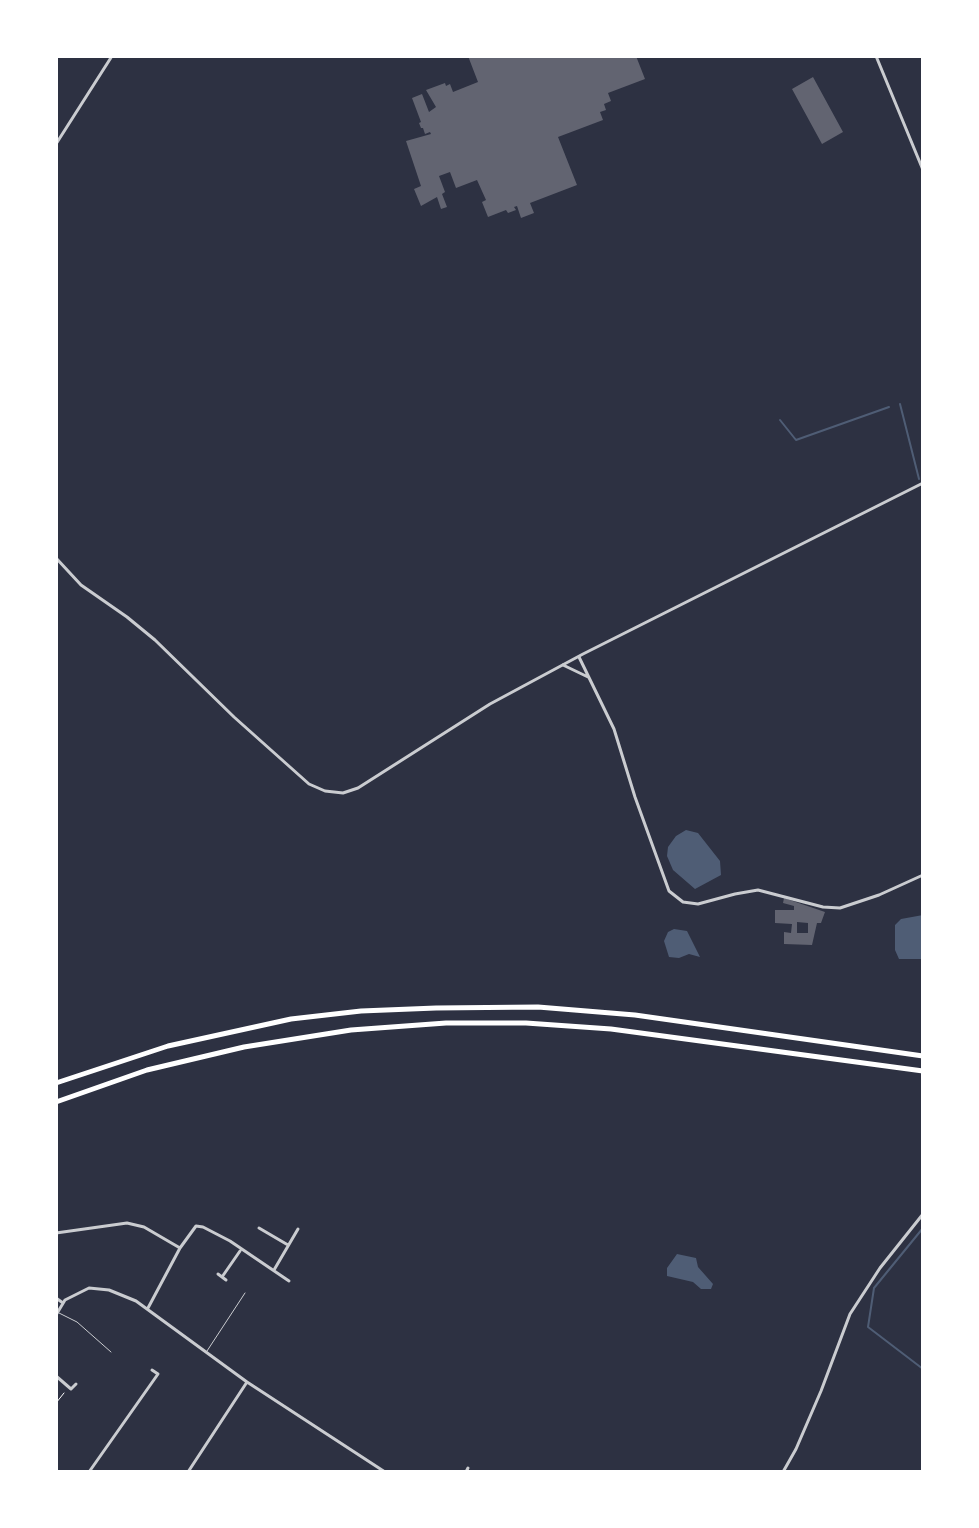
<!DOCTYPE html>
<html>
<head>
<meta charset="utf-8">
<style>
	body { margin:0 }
	#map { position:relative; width:979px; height:1528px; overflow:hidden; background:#2d3142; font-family:"Asap Condensed",sans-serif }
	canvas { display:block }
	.frame { position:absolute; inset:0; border:58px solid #fff; pointer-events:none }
</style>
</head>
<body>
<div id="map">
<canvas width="979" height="1528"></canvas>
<div class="frame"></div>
</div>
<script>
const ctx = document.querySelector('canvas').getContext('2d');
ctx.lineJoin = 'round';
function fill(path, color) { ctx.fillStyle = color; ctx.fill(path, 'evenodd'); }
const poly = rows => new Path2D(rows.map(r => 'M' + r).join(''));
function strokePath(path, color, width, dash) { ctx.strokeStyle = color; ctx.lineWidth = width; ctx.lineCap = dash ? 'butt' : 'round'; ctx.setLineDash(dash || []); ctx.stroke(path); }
fill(poly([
	[686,830,698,833,720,861,721,875,695,889,673,870,667,856,668,847,676,836],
	[923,915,923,959,899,959,895,950,895,925,901,919],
	[674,929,687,931,700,957,689,954,679,958,669,957,664,941,668,932],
	[677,1254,696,1258,698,1267,713,1284,711,1289,701,1289,693,1282,667,1276,667,1268]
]), '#4f5d75');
strokePath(poly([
	[900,404,919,479],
	[780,420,796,440,889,407],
	[923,1228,874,1288,868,1327,923,1369]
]), '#4f5d75', 2);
fill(poly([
	[468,56,636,56,645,79,608,93,611,101,604,104,606,110,600,112,603,120,558,137,577,185,530,203,534,213,521,218,517,206,514,207,516,210,508,213,506,210,488,217,482,202,486,200,477,180,456,188,450,172,439,176,445,192,442,194,447,207,441,209,437,197,421,206,414,189,421,186,406,141,431,134,430,132,425,134,423,128,421,128,419,123,421,122,412,98,422,94,429,112,436,107,426,90,445,83,446,86,450,84,453,92,478,82],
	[813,77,843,132,822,144,792,89],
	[784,898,825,912,821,923,817,923,812,945,784,944,784,932,791,933,792,924,775,923,775,910,794,910,794,906,783,903],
	[797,922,808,923,808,933,797,933]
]), '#626471');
strokePath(poly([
	[56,1403,64,1393]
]), '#fff', 1);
strokePath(poly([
	[59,1313,77,1322,111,1352],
	[207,1351,245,1293]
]), '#caccd0', 1);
strokePath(poly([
	[579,657,614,729,635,797,669,891,683,902,698,904,735,894,758,890,823,907,840,908,879,895,923,875],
	[563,665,588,677],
	[259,1228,288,1245],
	[56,1233,127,1223,144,1227,180,1248],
	[274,1270,298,1229],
	[218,1274,226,1280],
	[222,1277,240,1251],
	[56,1298,63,1303],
	[148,1308,180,1248,196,1226,203,1227,230,1241,289,1281],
	[56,1315,65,1300,89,1288,109,1290,136,1301,247,1382,385,1472],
	[56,1376,71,1389,76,1384],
	[89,1472,158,1374,152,1370],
	[188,1472,247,1382],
	[466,1472,468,1468]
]), '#caccd0', 3);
strokePath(poly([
	[876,56,923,170],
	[56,144,112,56],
	[56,558,81,585,127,617,155,640,234,717,309,784,325,791,343,793,358,788,490,704,583,654,923,483],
	[783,1472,796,1449,821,1391,850,1314,880,1268,923,1214]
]), '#caccd0', 3);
strokePath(poly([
	[56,1083,168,1046,291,1019,361,1011,436,1008,538,1007,635,1015,923,1056],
	[56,1102,147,1070,244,1047,351,1030,446,1023,526,1023,611,1029,923,1071]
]), '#fff', 5);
</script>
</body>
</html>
